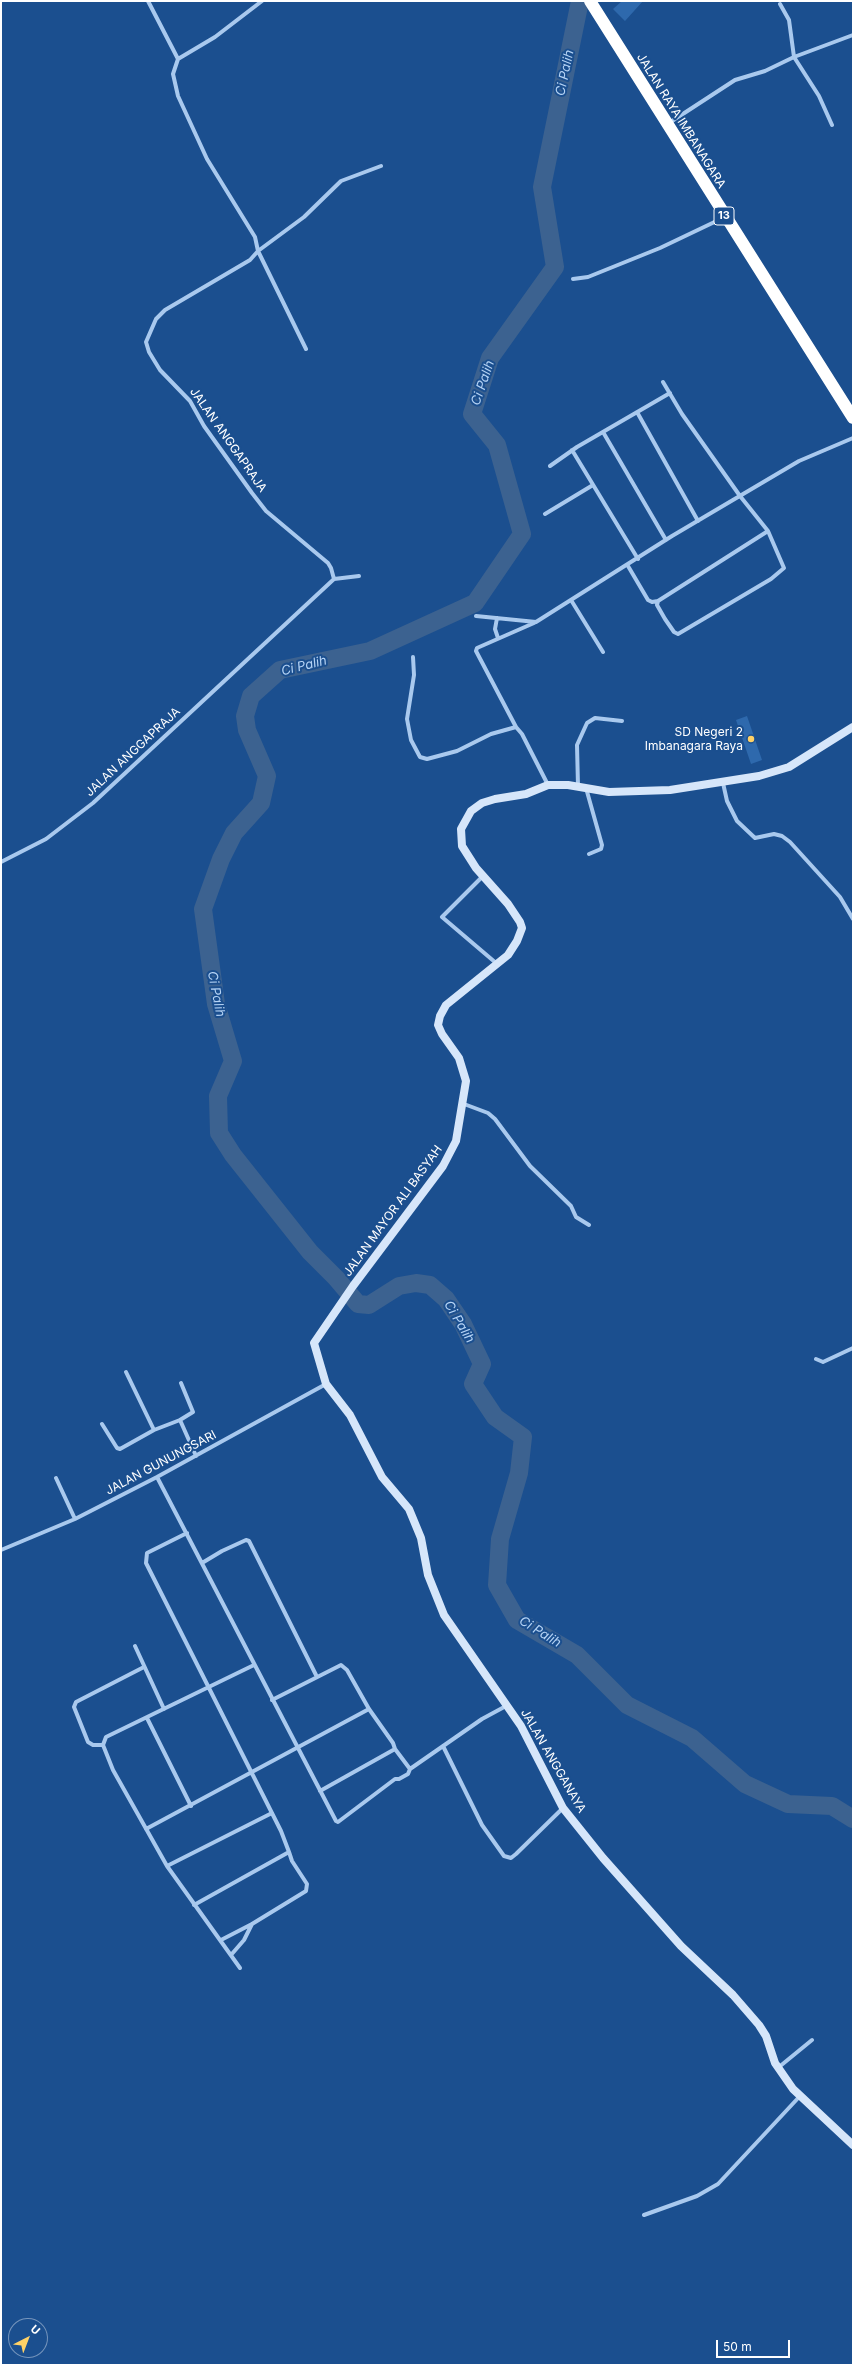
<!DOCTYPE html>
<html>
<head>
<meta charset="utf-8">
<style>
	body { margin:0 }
	#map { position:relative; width:854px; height:2366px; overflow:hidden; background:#1b4f8f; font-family:Inter,sans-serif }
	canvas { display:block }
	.frame { position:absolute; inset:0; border:2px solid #fff; pointer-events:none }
	.north { position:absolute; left:8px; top:2318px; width:40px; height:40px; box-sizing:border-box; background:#1b4f8f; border:1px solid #7695bc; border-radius:50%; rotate:42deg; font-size:11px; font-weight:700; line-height:16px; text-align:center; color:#fff }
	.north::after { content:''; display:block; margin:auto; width:14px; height:18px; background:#ffd166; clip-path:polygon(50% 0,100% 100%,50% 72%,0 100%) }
	.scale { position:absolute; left:716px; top:2340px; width:74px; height:18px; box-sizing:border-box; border:2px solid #fff; border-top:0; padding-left:5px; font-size:12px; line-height:14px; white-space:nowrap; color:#fff; -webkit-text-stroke:3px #1b4f8f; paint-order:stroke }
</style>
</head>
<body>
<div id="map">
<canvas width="854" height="2366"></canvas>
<div class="frame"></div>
<div class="north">U</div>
<div class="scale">50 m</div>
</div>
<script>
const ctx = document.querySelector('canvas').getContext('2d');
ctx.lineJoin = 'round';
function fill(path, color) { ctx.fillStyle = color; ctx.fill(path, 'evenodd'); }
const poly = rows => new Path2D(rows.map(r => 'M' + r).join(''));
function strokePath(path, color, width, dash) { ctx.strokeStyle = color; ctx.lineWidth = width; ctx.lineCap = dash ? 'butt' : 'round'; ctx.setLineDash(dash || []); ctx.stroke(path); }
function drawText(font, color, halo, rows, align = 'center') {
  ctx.font = font + ' Inter,sans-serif'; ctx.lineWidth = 4; ctx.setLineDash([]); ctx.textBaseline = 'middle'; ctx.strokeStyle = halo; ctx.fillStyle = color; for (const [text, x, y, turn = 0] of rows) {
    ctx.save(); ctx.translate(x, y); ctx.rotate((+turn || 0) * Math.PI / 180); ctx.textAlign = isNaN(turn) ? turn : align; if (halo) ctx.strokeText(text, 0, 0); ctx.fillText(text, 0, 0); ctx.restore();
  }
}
fill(poly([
	[622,1,643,1,625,21,613,9],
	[747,716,762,760,751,764,736,720]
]), '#2e69ad');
strokePath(poly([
	[580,1,542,187,555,267,490,358,472,414,497,445,522,534,475,603,370,651,280,670,251,696,245,716,247,730,267,776,261,803,234,833,221,859,203,909,216,1004,233,1061,218,1096,219,1133,233,1155,310,1252,336,1278,358,1304,369,1305,399,1286,416,1283,430,1285,446,1299,463,1324,482,1364,473,1384,495,1417,523,1437,519,1473,500,1539,497,1585,517,1620,577,1655,627,1705,692,1738,745,1784,788,1804,832,1806,853,1819]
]), '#3c6290', 18);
strokePath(poly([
	[148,1,178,59],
	[780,4,789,20,794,57,853,35],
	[669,123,735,80,765,71,794,57,819,96,832,125],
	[573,279,588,277,660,248,725,217],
	[306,349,258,251,304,217,341,181,381,166],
	[637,412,698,521],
	[603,432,666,540],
	[572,450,638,559],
	[550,466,577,447,670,393],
	[545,514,593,485],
	[628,566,648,600,652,602,658,601,657,605,665,619,674,632,678,634,771,579,784,568,768,531,740,496,682,414,663,382],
	[334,579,359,576],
	[571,600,603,652],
	[658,601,768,531],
	[476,616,536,622,672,536,799,461,853,438],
	[497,618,495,629,498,638],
	[413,657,414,675,407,719,411,740,420,757,427,759,457,751,491,734,516,727,522,734,548,785],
	[516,727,476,651,477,648,534,623],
	[723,783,727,801,737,821,755,838,774,834,782,836,790,842,840,897,853,919],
	[578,786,577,745,587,723,595,718,622,721],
	[586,788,602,845,601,849,589,854],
	[1,862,46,839,93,803,334,579,331,568,328,563,266,511,252,493,204,426,190,401,160,370,149,352,146,342,156,319,165,310,250,260,258,251,255,237,207,159,178,96,173,74,178,59,215,37,262,1],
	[483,876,442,917,496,963],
	[464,1104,488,1113,495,1119,530,1166,571,1206,576,1217,589,1225],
	[816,1359,823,1362,853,1348],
	[126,1372,154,1430,180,1420,196,1456],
	[180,1420,193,1412,181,1383],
	[102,1424,117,1448,120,1449,154,1430],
	[157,1477,336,1821,338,1822,395,1779,399,1779,408,1774,410,1769,395,1749],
	[56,1478,75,1519],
	[187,1533,147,1553,146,1563,281,1831,289,1852],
	[1,1550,75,1519,157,1477,326,1384],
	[202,1563,222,1551,246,1540,249,1541,317,1677],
	[135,1646,164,1709],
	[272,1700,341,1665,347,1670,369,1709,393,1743,395,1749,320,1791],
	[147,1718,191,1806],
	[103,1745,93,1745,88,1742,74,1707,76,1702,144,1667],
	[443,1746,482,1825,504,1856,511,1858,516,1854,563,1808],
	[410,1769,482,1719,506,1706],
	[146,1829,369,1709],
	[167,1866,272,1813],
	[194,1905,289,1852,292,1861,307,1884,306,1891,252,1924,221,1940],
	[231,1955,244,1940,252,1924],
	[240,1968,167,1866,113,1770,103,1745,106,1737,254,1665],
	[779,2067,812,2040],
	[644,2215,697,2196,718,2184,800,2096]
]), '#a9c9ee', 4);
strokePath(poly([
	[853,727,789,767,759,776,670,790,609,792,568,785,548,785,526,794,495,799,482,803,471,811,461,829,462,846,476,868,508,904,520,922,522,928,517,941,508,955,446,1005,440,1016,438,1025,442,1034,459,1058,466,1081,456,1141,443,1166,353,1286,314,1343,326,1384,350,1415,382,1477,409,1509,421,1538,428,1575,444,1615,521,1726,563,1808,603,1858,681,1946,733,1995,759,2025,766,2036,775,2063,793,2089,853,2145]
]), '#d6e6fa', 8);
strokePath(poly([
	[590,1,853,418]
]), '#fff', 12);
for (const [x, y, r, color] of [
	[751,739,4,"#ffd166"]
]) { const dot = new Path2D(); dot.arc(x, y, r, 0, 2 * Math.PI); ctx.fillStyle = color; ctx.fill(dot); strokePath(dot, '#1b4f8f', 1.5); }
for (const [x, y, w] of [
	[724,216,20]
]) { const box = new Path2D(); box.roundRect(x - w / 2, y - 9, w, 18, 3); ctx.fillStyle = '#1b4f8f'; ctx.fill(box); strokePath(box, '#fff', 1); }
drawText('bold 11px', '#fff', null, [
	["13",724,216]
]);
drawText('12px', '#fff', '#1b4f8f', [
	["JALAN RAYA IMBANAGARA",681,121,58],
	["JALAN ANGGAPRAJA",228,440,55],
	["JALAN ANGGAPRAJA",133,752,-43],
	["JALAN MAYOR ALI BASYAH",393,1211,-54],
	["JALAN GUNUNGSARI",161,1463,-28],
	["JALAN ANGGANAYA",553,1761,60]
]);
drawText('12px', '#fff', '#1b4f8f', [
	["SD Negeri 2",743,732],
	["Imbanagara Raya",743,746]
], 'right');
drawText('italic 13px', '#b5d3f5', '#1b4f8f', [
	["Ci Palih",565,73,-78],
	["Ci Palih",483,383,-71],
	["Ci Palih",304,666,-14],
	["Ci Palih",216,994,79],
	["Ci Palih",459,1322,59],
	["Ci Palih",540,1632,32]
]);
</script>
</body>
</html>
